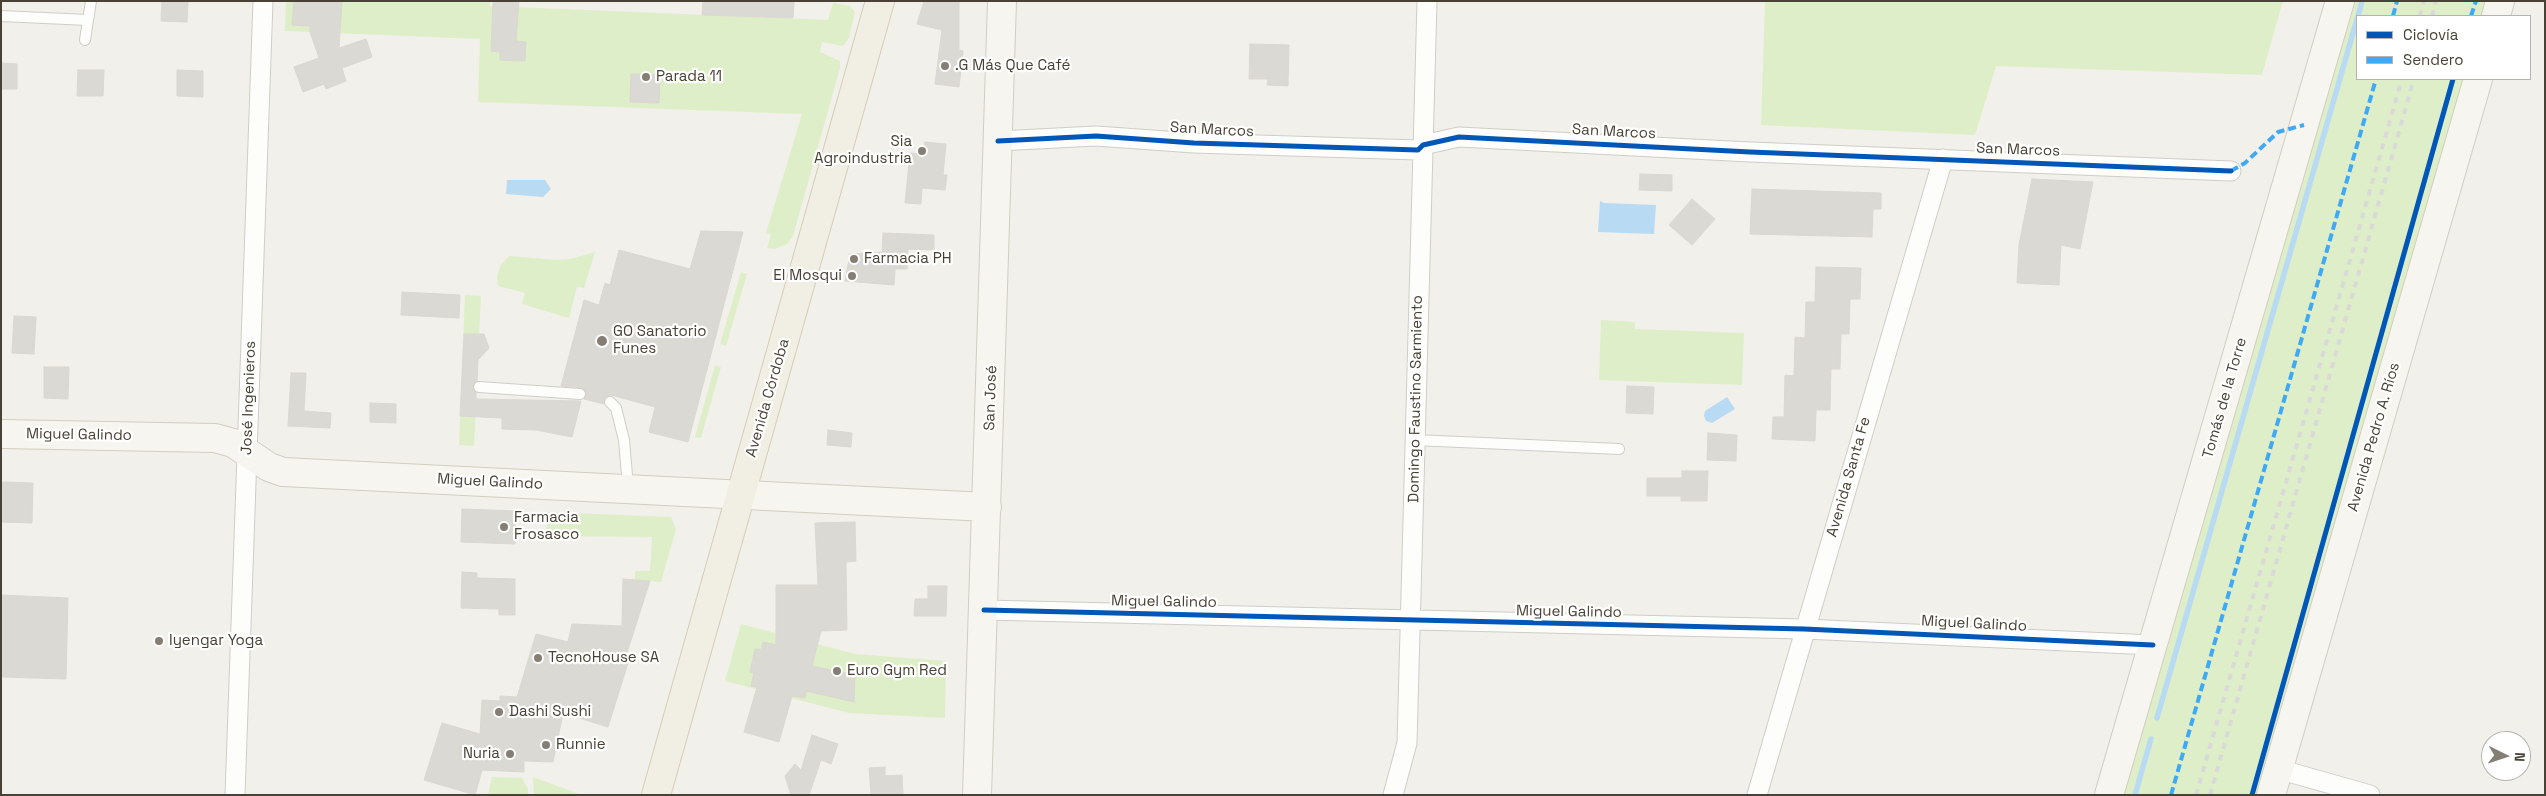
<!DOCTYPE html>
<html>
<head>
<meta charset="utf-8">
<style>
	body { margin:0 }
	#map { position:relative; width:2546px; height:796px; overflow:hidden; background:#f2f0ea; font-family:"Space Grotesk",sans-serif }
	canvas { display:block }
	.frame { position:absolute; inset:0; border:2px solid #484135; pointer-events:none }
	.legend { position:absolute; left:2356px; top:15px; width:175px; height:65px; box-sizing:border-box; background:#fff; border:1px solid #b6b3ae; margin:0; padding:6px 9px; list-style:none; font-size:15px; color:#484135 }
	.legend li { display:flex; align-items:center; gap:10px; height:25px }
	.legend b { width:25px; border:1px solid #b6b3ae }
	.north { position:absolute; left:2481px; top:731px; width:50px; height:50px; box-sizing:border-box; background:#fff; border:1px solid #b6b3ae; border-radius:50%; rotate:94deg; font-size:14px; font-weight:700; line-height:20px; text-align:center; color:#484135 }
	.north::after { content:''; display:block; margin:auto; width:18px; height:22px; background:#847e74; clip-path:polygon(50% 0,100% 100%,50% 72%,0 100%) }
</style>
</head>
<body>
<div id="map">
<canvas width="2546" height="796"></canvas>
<div class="frame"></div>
<ul class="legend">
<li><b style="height:6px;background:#0057b8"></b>Ciclovía</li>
<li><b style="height:6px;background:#3fa9f5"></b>Sendero</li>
</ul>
<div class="north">N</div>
</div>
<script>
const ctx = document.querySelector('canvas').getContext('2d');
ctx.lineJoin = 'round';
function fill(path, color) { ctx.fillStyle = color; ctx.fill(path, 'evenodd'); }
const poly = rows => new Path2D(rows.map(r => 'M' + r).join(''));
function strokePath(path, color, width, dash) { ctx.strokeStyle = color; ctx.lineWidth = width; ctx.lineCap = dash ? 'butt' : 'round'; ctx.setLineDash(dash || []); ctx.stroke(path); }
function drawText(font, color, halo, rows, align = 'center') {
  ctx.font = font + ' "Space Grotesk",sans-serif'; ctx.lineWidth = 4.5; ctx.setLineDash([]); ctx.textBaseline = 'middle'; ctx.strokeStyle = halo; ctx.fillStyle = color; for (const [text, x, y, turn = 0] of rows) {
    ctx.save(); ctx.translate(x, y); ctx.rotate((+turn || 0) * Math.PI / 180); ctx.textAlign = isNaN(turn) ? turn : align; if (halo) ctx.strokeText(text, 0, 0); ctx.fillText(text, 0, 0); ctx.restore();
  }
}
fill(poly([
	[286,1,490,1,490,6,828,20,833,3,850,6,855,12,849,38,843,46,822,42,820,52,840,61,840,68,793,236,787,244,775,249,767,248,771,234,766,233,802,114,478,102,480,39,285,31],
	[1765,1,2283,1,2262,75,1996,66,1975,135,1761,125],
	[2340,1,2500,1,2496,16,2357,16,2357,79,2478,79,2271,795,2109,795],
	[595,252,584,288,577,287,569,318,522,304,525,293,498,286,497,277,501,264,510,256,557,260,570,259],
	[741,272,747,274,726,346,720,344],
	[465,295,481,296,479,334,484,334,489,348,478,360,474,446,459,445],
	[1601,320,1635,322,1635,329,1744,333,1742,385,1599,380],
	[715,365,721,367,701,438,695,437],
	[548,512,671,517,676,529,661,582,635,580,635,571,650,571,652,537,546,536],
	[741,624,855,654,946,661,945,718,849,713,725,681],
	[492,777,522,778,528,789,528,795,488,795],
	[533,777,582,795,534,795]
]), '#deeec8');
fill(poly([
	[507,180,545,180,551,189,543,197,506,194],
	[1600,201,1604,203,1656,205,1654,234,1598,232],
	[1727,397,1735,409,1712,423,1706,421,1704,416,1705,411]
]), '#b8daf2');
strokePath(poly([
	[2358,16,2362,1],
	[2157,718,2357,19],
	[2135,795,2151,739]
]), '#b8daf2', 5.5);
const building = poly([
	[162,1,188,1,187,22,161,21,162,1],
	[294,1,342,1,339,48,366,39,372,57,342,68,346,81,326,89,324,84,303,92,294,67,319,58,310,32,310,26,292,25,294,1],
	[493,1,519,1,516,41,526,42,525,61,500,60,500,52,491,51,493,1],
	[703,1,794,1,793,18,702,15,703,1],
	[924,1,959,1,959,50,963,51,959,87,935,84,942,30,917,24,924,1],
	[1250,44,1289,45,1288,86,1267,85,1268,79,1249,79,1250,44],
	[1,63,17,64,17,89,1,89,1,63],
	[78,70,104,70,103,96,77,96,78,70],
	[177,70,203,71,203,97,177,96,177,70],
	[631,74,660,75,659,103,630,102,631,74],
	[925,142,946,144,943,175,947,175,945,190,922,188,921,204,905,203,910,153,923,154,925,142],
	[1640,174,1672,175,1672,191,1639,190,1640,174],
	[2032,179,2093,182,2080,249,2061,245,2059,285,2017,283,2019,245,2032,179],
	[1752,189,1881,193,1881,209,1873,209,1872,237,1750,234,1752,189],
	[1692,199,1715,219,1692,245,1669,225,1692,199],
	[701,231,743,232,688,442,649,432,655,407,611,395,605,398,604,404,584,399,587,394,583,388,561,386,584,300,599,305,605,283,610,285,619,250,690,269,701,231],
	[883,233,934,235,934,250,908,249,907,269,895,269,894,285,845,281,850,254,882,252,883,233],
	[1816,267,1861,268,1860,299,1850,299,1849,334,1841,334,1840,369,1831,369,1830,410,1816,410,1815,441,1772,439,1773,417,1784,417,1785,375,1794,376,1795,337,1805,338,1806,302,1815,302,1816,267],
	[402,292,460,295,459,318,401,315,402,292],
	[14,316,36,317,34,354,12,353,14,316],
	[464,334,484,334,489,348,478,360,477,381,472,387,476,393,476,399,581,401,572,437,536,430,502,429,502,418,460,416,464,334],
	[44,367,69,367,68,399,44,398,44,367],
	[291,373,306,373,304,411,331,413,330,428,288,426,291,373],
	[1627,386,1654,387,1653,414,1626,413,1627,386],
	[370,403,396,404,396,423,370,422,370,403],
	[828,430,852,433,851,447,827,445,828,430],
	[1708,433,1737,435,1736,461,1707,460,1708,433],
	[1682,471,1708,471,1707,501,1681,501,1681,496,1647,496,1647,478,1682,478,1682,471],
	[1,482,33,483,32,523,1,522,1,482],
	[462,509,516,511,515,544,461,542,462,509],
	[855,522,856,561,846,562,847,630,821,631,812,666,855,675,854,702,806,691,805,698,792,696,779,742,744,732,757,687,751,686,754,673,750,672,755,649,761,650,763,642,776,645,776,585,818,585,815,523,855,522],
	[462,572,477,573,477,578,515,579,515,615,499,615,499,609,461,608,462,572],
	[623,579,650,581,625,659,629,660,608,727,563,713,553,762,524,761,524,772,482,770,475,795,424,780,442,723,480,734,482,700,500,701,500,696,517,697,536,634,568,642,572,624,622,626,623,579],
	[928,586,947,586,946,616,914,616,915,599,928,599,928,586],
	[1,595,68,598,66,679,1,677,1,595],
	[812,735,838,744,831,764,821,760,809,795,791,795,785,776,795,764,801,770,812,735],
	[885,767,885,776,902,775,903,795,871,795,869,768,885,767]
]);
fill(building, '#dbd9d3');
strokePath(building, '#dad7d0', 1);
const lane = poly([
	[1,16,88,20],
	[85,40,91,1],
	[479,387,580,394],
	[610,402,616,408,624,440,628,487],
	[1415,440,1619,449]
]);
const street = poly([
	[998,141,1096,136,1194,143,1418,150,1423,145,1459,137,1750,152,2231,171],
	[984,610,1804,629,2153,645],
	[2278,769,2370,795],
	[235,795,263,1],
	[1393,795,1407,743,1427,1],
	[1757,795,1943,159]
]);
const secondary = poly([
	[2496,16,2500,1],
	[1,434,215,438,233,443,269,467,283,472,987,507],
	[977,795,1002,1],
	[2109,795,2340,1],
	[2271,795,2478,79]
]);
const primary = poly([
	[656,795,880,1]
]);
strokePath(lane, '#d0cdc8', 12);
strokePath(street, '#d0cdc8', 21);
strokePath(secondary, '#d2cdc1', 30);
strokePath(primary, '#d5cdb6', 30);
strokePath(lane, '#fdfdfc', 10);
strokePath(street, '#fdfdfc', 19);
strokePath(secondary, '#f7f5ef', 28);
strokePath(primary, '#f1eee4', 28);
strokePath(poly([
	[2420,16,2424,1],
	[2432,16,2436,1],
	[2196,795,2402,79],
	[2210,795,2414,79]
]), '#d9d9d8', 4, [6, 6]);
strokePath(poly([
	[2393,16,2397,1],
	[2471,16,2476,1],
	[2231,171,2245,163,2278,132,2304,125],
	[2171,795,2376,79]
]), '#3fa9f5', 4, [8, 4]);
strokePath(poly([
	[998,141,1096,136,1194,143,1418,150,1423,145,1459,137,1750,152,2231,171],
	[984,610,1804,629,2153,645],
	[2252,795,2453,79]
]), '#0057b8', 5);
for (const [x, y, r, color] of [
	[945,66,5,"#847e74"],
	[646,77,5,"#847e74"],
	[922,151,5,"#847e74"],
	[854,259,5,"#847e74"],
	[852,276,5,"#847e74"],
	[602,341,6,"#847e74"],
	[504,527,5,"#847e74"],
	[159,641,5,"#847e74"],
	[538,658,5,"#847e74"],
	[837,671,5,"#847e74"],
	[499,712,5,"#847e74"],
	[546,745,5,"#847e74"],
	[510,754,5,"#847e74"]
]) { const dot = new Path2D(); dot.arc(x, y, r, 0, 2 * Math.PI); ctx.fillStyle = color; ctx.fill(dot); strokePath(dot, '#fff', 2); }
drawText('15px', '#484135', '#fff', [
	[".G Más Que Café",955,66],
	["Parada 11",656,77],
	["Sia",912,142,"right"],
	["Agroindustria",912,159,"right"],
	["Farmacia PH",864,259],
	["El Mosqui",842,276,"right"],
	["GO Sanatorio",613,332],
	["Funes",613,349],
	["Farmacia",514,518],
	["Frosasco",514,535],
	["Iyengar Yoga",169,641],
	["TecnoHouse SA",548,658],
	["Euro Gym Red",847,671],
	["Dashi Sushi",509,712],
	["Runnie",556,745],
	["Nuria",500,754,"right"]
], 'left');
drawText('15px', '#484135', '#fff', [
	["San Marcos",1212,130,3],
	["San Marcos",1614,132,3],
	["San Marcos",2018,150,2],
	["José Ingenieros",249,398,-88],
	["Avenida Córdoba",768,398,-74],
	["San José",991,398,-88],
	["Tomás de la Torre",2225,398,-74],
	["Domingo Faustino Sarmiento",1416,399,-89],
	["Miguel Galindo",79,435,1],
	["Avenida Pedro A. Ríos",2374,437,-74],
	["Avenida Santa Fe",1849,477,-74],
	["Miguel Galindo",490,482,3],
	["Miguel Galindo",1164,602,1],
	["Miguel Galindo",1569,612,1],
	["Miguel Galindo",1974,624,3]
]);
</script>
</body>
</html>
